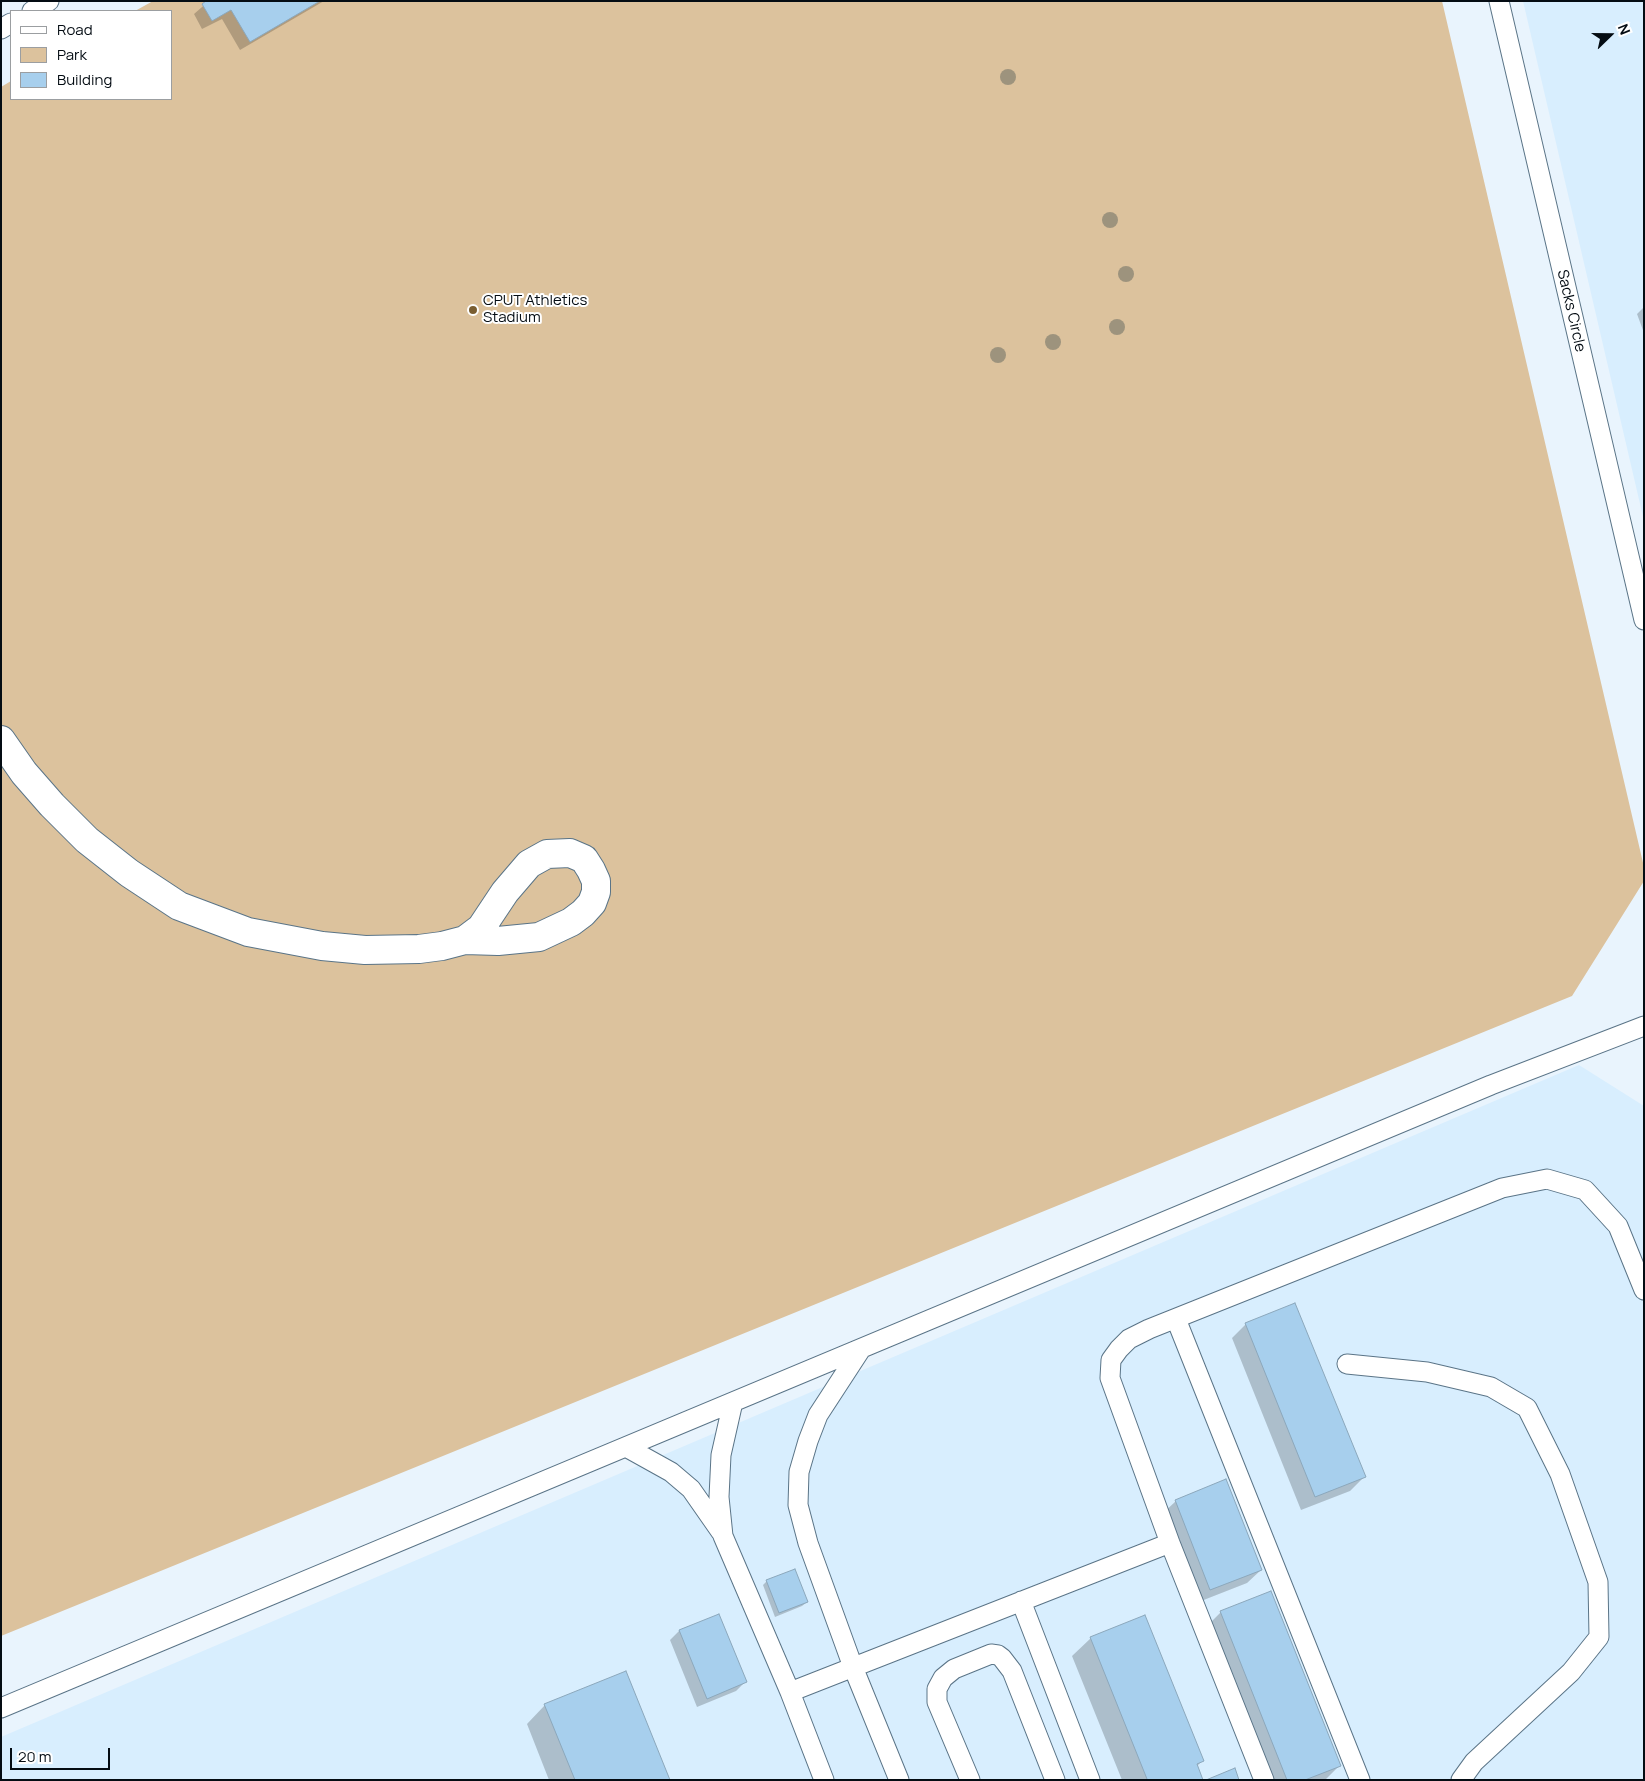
<!DOCTYPE html>
<html>
<head>
<meta charset="utf-8">
<style>
	body { margin:0 }
	#map { position:relative; width:1645px; height:1781px; overflow:hidden; background:#e9f4fd; font-family:Manrope,sans-serif }
	canvas { display:block }
	.frame { position:absolute; inset:0; border:2px solid #040c13; pointer-events:none }
	.legend { position:absolute; left:10px; top:10px; width:162px; height:90px; box-sizing:border-box; background:#fff; border:1px solid #9b9ea1; margin:0; padding:6px 9px; list-style:none; font-size:15px; color:#040c13 }
	.legend li { display:flex; align-items:center; gap:10px; height:25px }
	.legend b { width:25px; border:1px solid #9b9ea1 }
	.north { position:absolute; left:1585px; top:10px; width:50px; height:50px; -webkit-text-stroke:4px #fff; paint-order:stroke; rotate:68deg; font-size:14px; font-weight:700; line-height:20px; text-align:center; color:#040c13 }
	.north::after { content:''; display:block; margin:auto; width:18px; height:22px; background:#040c13; clip-path:polygon(50% 0,100% 100%,50% 72%,0 100%) }
	.scale { position:absolute; left:10px; top:1748px; width:100px; height:22px; box-sizing:border-box; border:2px solid #040c13; border-top:0; padding-left:6px; font-size:15px; line-height:18px; white-space:nowrap; color:#040c13; -webkit-text-stroke:4px #fff; paint-order:stroke }
</style>
</head>
<body>
<div id="map">
<canvas width="1645" height="1781"></canvas>
<div class="frame"></div>
<ul class="legend">
<li><b style="height:6px;background:#fff"></b>Road</li>
<li><b style="height:14px;background:#dcc29d"></b>Park</li>
<li><b style="height:14px;background:#a7cfed"></b>Building</li>
</ul>
<div class="north">N</div>
<div class="scale">20 m</div>
</div>
<script>
const ctx = document.querySelector('canvas').getContext('2d');
ctx.lineJoin = 'round';
function fill(path, color) { ctx.fillStyle = color; ctx.fill(path, 'evenodd'); }
const poly = rows => new Path2D(rows.map(r => 'M' + r).join(''));
function strokePath(path, color, width, dash) { ctx.strokeStyle = color; ctx.lineWidth = width; ctx.lineCap = dash ? 'butt' : 'round'; ctx.setLineDash(dash || []); ctx.stroke(path); }
function drawText(font, color, halo, rows, align = 'center') {
  ctx.font = font + ' Manrope,sans-serif'; ctx.lineWidth = 4; ctx.setLineDash([]); ctx.textBaseline = 'middle'; ctx.strokeStyle = halo; ctx.fillStyle = color; for (const [text, x, y, turn = 0] of rows) {
    ctx.save(); ctx.translate(x, y); ctx.rotate((+turn || 0) * Math.PI / 180); ctx.textAlign = isNaN(turn) ? turn : align; if (halo) ctx.strokeText(text, 0, 0); ctx.fillText(text, 0, 0); ctx.restore();
  }
}
fill(poly([
	[1523,1,1644,1,1644,521],
	[1579,1065,1644,1106,1644,1780,1,1780,1,1737]
]), '#d8eefe');
fill(poly([
	[153,1,1442,1,1644,867,1644,881,1572,996,1,1636,1,87,11,81,11,99,171,99,171,11,135,11]
]), '#dcc29d');
fill(poly([
	[209,1,324,1,240,50,222,19,202,29,194,14],
	[1644,307,1644,333,1637,314],
	[1246,1324,1364,1477,1350,1491,1301,1510,1232,1338],
	[1176,1501,1261,1570,1247,1583,1196,1603,1162,1514],
	[767,1581,807,1602,802,1606,775,1617,763,1585],
	[1221,1612,1340,1765,1326,1779,1268,1780,1207,1626],
	[679,1631,745,1682,736,1691,697,1707,670,1640],
	[1091,1638,1202,1761,1197,1766,1202,1780,1122,1780,1072,1656],
	[545,1705,669,1780,549,1780,527,1724]
]), '#0003');
const building = poly([
	[206,1,320,1,250,42,231,10,212,21,202,4,206,1],
	[1295,1303,1366,1477,1315,1497,1245,1323,1295,1303],
	[1226,1479,1262,1570,1210,1590,1175,1500,1226,1479],
	[795,1569,808,1602,779,1613,766,1580,795,1569],
	[1271,1591,1341,1766,1305,1780,1287,1780,1220,1611,1271,1591],
	[719,1614,747,1682,707,1699,679,1630,719,1614],
	[1145,1615,1204,1761,1197,1764,1203,1780,1145,1780,1147,1779,1090,1637,1145,1615],
	[626,1671,670,1780,575,1780,544,1704,626,1671],
	[1235,1768,1239,1780,1206,1780,1235,1768]
]);
fill(building, '#a7cfed');
strokePath(building, '#8ca8bc', 1);
const service = poly([
	[1499,1,1644,620],
	[32,11,49,1],
	[1,29,11,23],
	[1176,1319,1360,1780],
	[861,1349,818,1415,808,1441,799,1472,798,1505,808,1543,853,1667,899,1780],
	[1347,1364,1427,1372,1491,1387,1527,1408,1560,1474,1598,1582,1599,1637,1571,1672,1474,1762,1461,1780],
	[733,1402,721,1455,719,1497,723,1536,790,1692,824,1780],
	[626,1447,671,1472,691,1489,721,1532],
	[1021,1601,1090,1780],
	[790,1692,1170,1543],
	[1,1708,1491,1085,1644,1026],
	[970,1780,937,1702,937,1689,943,1678,954,1669,991,1654,998,1655,1002,1658,1012,1671,1055,1780],
	[1264,1780,1170,1543,1110,1378,1111,1360,1119,1349,1129,1339,1149,1329,1502,1188,1547,1179,1585,1190,1618,1226,1644,1290]
]);
const minor = poly([
	[1,740,24,773,52,805,87,840,129,873,179,906,248,932,322,946,365,950,419,949,442,946,465,940,498,941,539,937,571,922,583,913,592,903,596,892,596,881,591,870,584,859,570,853,547,854,529,864,505,892,481,928,465,940]
]);
strokePath(service, '#5a7487', 21);
strokePath(minor, '#5a7487', 30);
strokePath(service, '#fff', 19);
strokePath(minor, '#fff', 28);
ctx.fillStyle = '#9d937d';
for (const [x, y] of [
	[1008,77],
	[1110,220],
	[1126,274],
	[1117,327],
	[1053,342],
	[998,355]
]) { ctx.beginPath(); ctx.arc(x, y, 8, 0, 2 * Math.PI); ctx.fill(); }
for (const [x, y, r, color] of [
	[473,310,5,"#7a5e31"]
]) { const dot = new Path2D(); dot.arc(x, y, r, 0, 2 * Math.PI); ctx.fillStyle = color; ctx.fill(dot); strokePath(dot, '#fff', 2); }
drawText('15px', '#040c13', '#fff', [
	["CPUT Athletics",483,301],
	["Stadium",483,318]
], 'left');
drawText('15px', '#040c13', '#fff', [
	["Sacks Circle",1571,311,77]
]);
</script>
</body>
</html>
